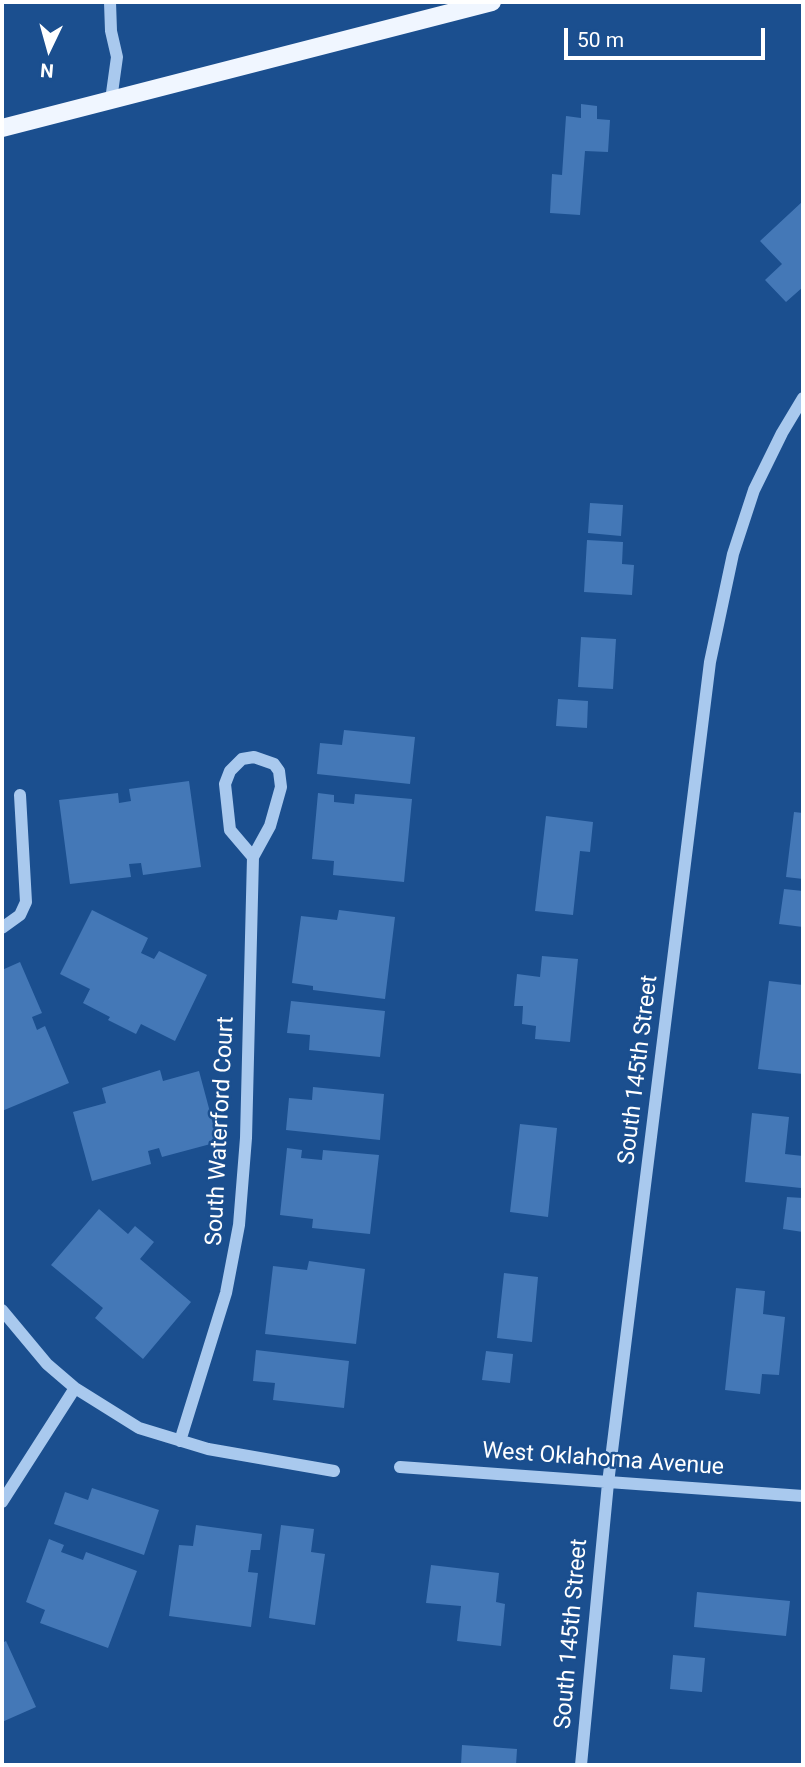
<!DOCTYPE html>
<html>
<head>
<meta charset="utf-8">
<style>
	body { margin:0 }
	#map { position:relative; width:805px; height:1767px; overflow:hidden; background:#1b4f8f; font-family:Roboto,sans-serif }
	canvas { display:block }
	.frame { position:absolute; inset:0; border:4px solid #fff; pointer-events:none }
	.north { position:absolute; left:14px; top:14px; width:70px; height:70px; -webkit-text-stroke:5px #1b4f8f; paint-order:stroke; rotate:185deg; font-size:19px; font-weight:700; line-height:28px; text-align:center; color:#fff }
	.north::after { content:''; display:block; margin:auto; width:24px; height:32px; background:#fff; clip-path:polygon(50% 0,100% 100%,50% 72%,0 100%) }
	.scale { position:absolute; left:564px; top:28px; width:201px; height:32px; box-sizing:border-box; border:4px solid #fff; border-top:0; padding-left:9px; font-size:21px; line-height:24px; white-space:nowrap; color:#fff; -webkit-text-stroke:5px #1b4f8f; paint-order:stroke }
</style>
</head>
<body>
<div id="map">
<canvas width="805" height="1767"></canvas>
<div class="frame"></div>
<div class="north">N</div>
<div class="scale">50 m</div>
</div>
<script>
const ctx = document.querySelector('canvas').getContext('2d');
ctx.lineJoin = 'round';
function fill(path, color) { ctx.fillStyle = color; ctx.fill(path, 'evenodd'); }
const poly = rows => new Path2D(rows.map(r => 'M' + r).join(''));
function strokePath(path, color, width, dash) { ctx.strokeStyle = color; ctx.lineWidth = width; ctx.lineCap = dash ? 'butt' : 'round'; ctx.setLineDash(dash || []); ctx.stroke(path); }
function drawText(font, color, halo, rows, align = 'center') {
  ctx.font = font + ' Roboto,sans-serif'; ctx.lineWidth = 5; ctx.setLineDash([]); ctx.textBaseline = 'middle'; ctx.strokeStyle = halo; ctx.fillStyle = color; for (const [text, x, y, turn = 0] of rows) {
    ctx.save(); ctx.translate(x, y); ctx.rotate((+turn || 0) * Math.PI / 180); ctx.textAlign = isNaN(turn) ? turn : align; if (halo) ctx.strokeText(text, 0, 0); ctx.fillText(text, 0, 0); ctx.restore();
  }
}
fill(poly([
	[581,104,597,106,597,119,610,120,608,152,585,151,580,215,550,213,552,174,562,175,566,116,581,118],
	[803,201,803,287,786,302,765,280,782,264,760,241],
	[590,503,623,505,621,536,588,533],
	[587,540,623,542,622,564,634,565,632,595,584,592],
	[581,637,616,639,613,689,578,687],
	[558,699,588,701,587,728,556,726],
	[344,730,415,737,410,784,317,774,320,743,342,745],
	[189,781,201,867,143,875,141,863,129,864,131,877,70,884,59,800,118,793,119,803,131,801,129,789],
	[318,793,334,795,334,802,354,804,355,794,412,799,404,882,333,875,334,861,312,859],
	[794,812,803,813,803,879,786,877],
	[546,816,593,822,590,852,580,851,573,915,535,911],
	[784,889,803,891,803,927,779,924],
	[92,910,148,938,141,953,154,959,159,951,207,975,175,1041,141,1024,136,1034,108,1020,110,1017,83,1003,90,989,60,974],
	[339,910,395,917,385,999,313,990,313,986,292,983,301,916,337,920],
	[542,956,578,959,570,1042,535,1039,536,1026,522,1024,523,1006,514,1006,517,974,540,977],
	[20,962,42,1013,32,1017,37,1030,45,1026,69,1083,2,1111,2,970],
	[769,981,803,985,803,1074,758,1069],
	[291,1001,385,1011,380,1057,309,1050,310,1035,287,1033],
	[160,1070,163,1081,199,1071,218,1142,162,1157,159,1148,148,1151,151,1164,92,1181,73,1112,106,1103,102,1088],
	[313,1087,384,1094,380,1140,286,1130,289,1098,312,1100],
	[752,1113,789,1117,785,1154,803,1156,801,1188,745,1182],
	[520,1124,557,1128,548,1217,510,1212],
	[287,1148,302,1150,301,1158,322,1160,323,1150,379,1155,370,1234,312,1228,313,1219,280,1215],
	[787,1197,803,1198,803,1232,783,1229],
	[99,1209,128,1234,135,1226,154,1242,140,1259,191,1302,143,1359,95,1318,103,1308,51,1265],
	[309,1261,365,1269,356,1344,265,1334,273,1266,307,1270],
	[504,1273,538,1277,532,1342,497,1338],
	[736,1288,765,1291,763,1314,785,1317,779,1375,762,1374,760,1394,725,1390],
	[256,1350,349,1361,344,1408,273,1400,275,1383,253,1381],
	[486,1351,513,1354,510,1383,482,1380],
	[92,1488,159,1510,144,1555,54,1524,65,1492,88,1500],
	[196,1525,262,1534,260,1550,251,1550,248,1572,258,1573,251,1627,169,1616,179,1545,193,1546],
	[281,1525,314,1529,311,1552,325,1554,315,1625,269,1618],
	[49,1539,64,1545,61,1552,83,1560,86,1552,137,1571,108,1648,40,1623,45,1610,26,1602],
	[431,1565,499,1573,496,1602,505,1604,501,1646,457,1641,461,1606,426,1603],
	[697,1592,790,1601,786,1636,694,1627],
	[6,1641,36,1707,2,1722,2,1643],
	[673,1655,705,1658,702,1692,670,1689],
	[462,1745,517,1749,516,1765,461,1765]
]), '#4478b7');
strokePath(poly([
	[110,2,111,31,117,57,111,100],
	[2,928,20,915,26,902,20,795],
	[2,1310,47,1364,75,1388,139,1428,208,1449,334,1471],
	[180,1441,226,1293,239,1225,246,1138,253,857,270,826,281,787,279,771,274,764,254,757,242,759,230,771,225,784,230,830,253,857],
	[400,1467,803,1496],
	[2,1502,75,1388],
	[581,1765,608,1483,710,662,733,554,754,490,782,433,803,398]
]), '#a9c9ee', 12);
strokePath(poly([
	[2,128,492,2]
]), '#f0f6ff', 18);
drawText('23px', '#fff', '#1b4f8f', [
	["South 145th Street",639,1070,-83],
	["South Waterford Court",221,1131,-87],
	["West Oklahoma Avenue",603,1460,4],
	["South 145th Street",572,1634,-85]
]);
</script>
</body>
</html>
